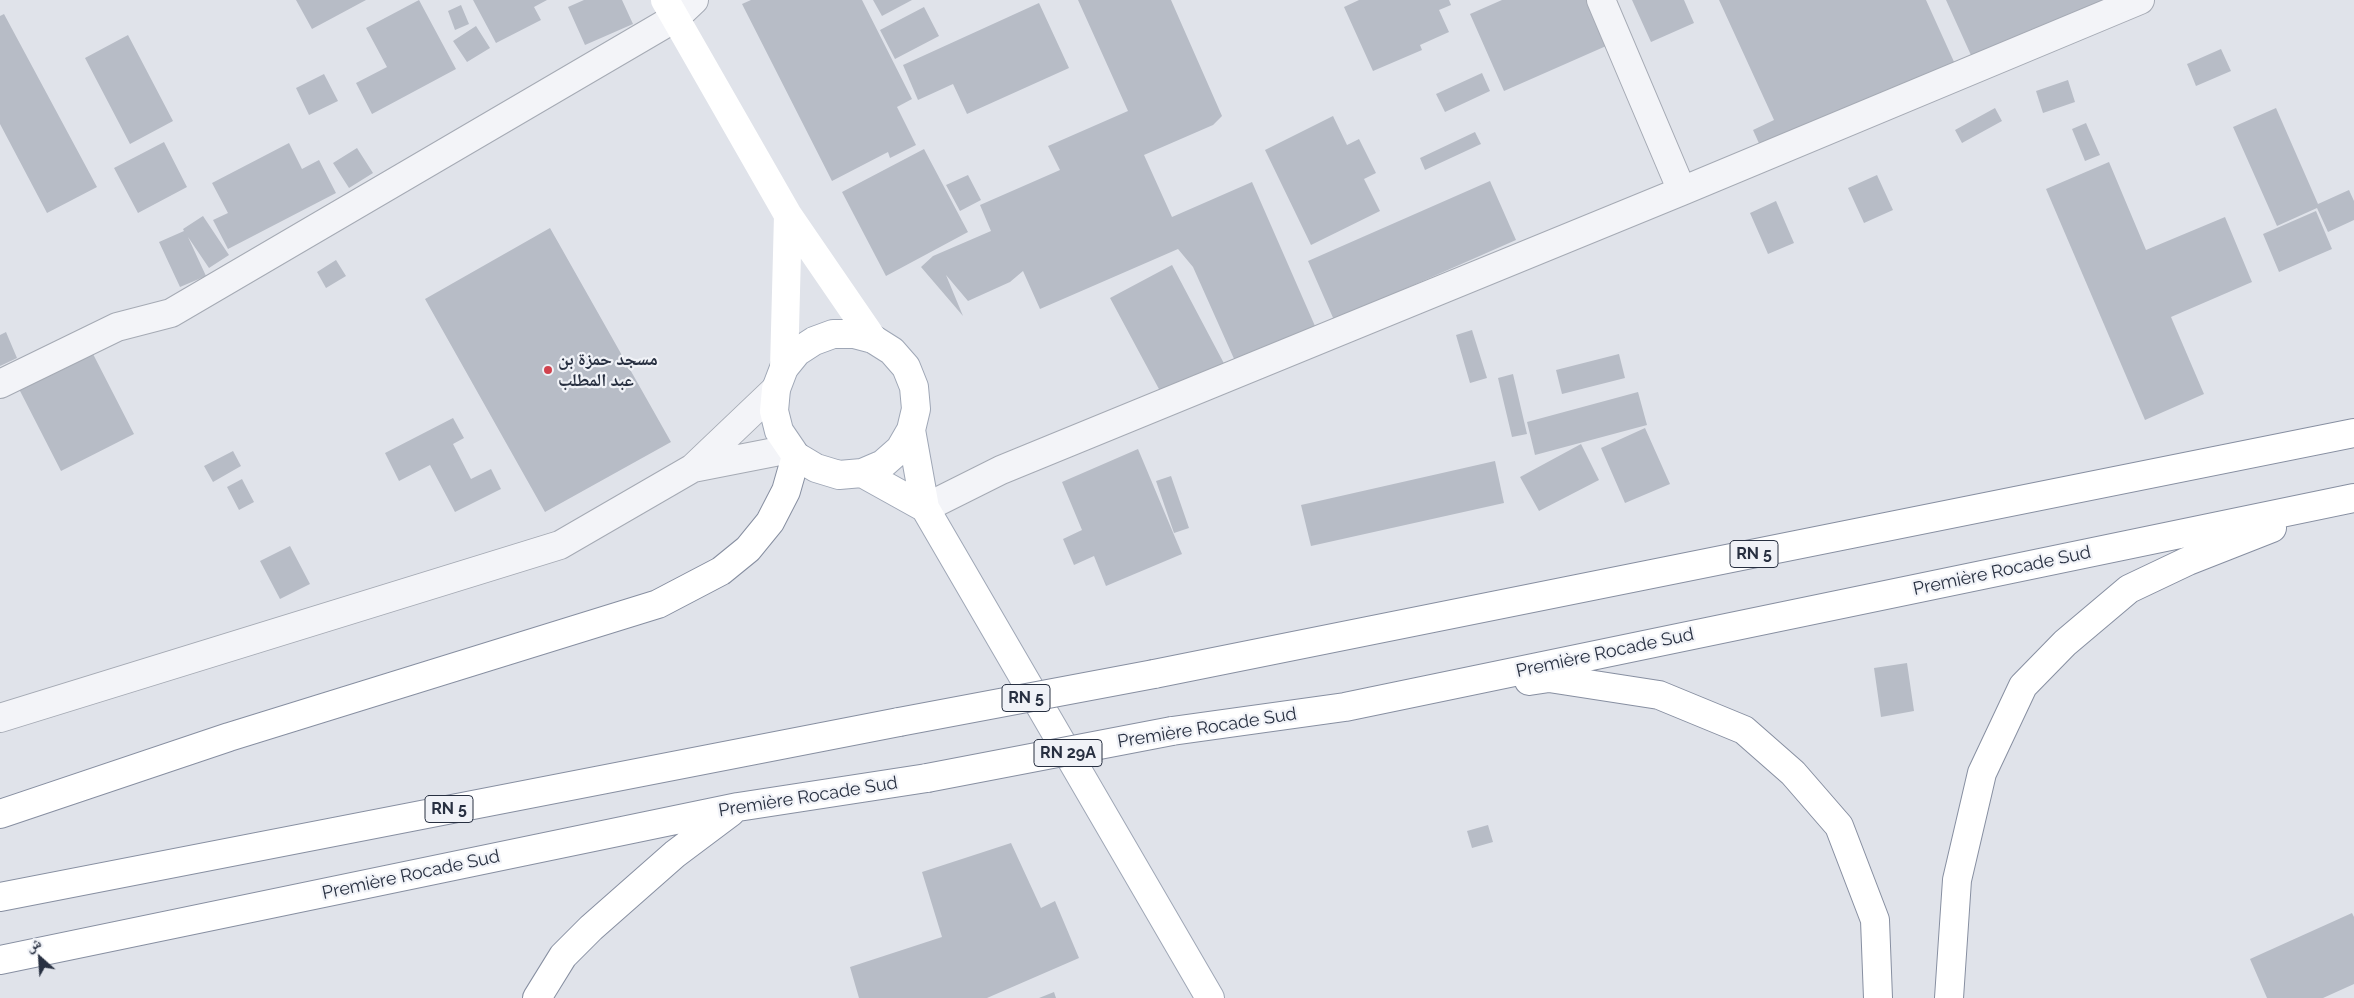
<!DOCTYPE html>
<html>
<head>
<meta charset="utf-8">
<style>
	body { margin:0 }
	#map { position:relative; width:2354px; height:998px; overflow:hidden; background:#e0e3ea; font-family:Raleway,"Noto Naskh Arabic",sans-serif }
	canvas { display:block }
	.north { position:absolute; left:15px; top:933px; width:50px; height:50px; -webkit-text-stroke:4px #f0f2f7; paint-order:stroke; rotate:334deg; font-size:14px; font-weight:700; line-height:20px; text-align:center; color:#283041 }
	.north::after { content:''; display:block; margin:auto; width:18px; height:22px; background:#283041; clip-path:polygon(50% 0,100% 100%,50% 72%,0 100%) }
</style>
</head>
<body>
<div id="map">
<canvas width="2354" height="998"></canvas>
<div class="north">ش</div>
</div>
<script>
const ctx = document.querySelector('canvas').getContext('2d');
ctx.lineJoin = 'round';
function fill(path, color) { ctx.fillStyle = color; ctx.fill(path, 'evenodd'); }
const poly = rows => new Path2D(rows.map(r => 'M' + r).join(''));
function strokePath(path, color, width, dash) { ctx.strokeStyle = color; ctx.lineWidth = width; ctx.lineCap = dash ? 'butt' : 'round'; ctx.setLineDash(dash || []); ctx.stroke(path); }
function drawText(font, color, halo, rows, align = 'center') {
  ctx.font = font + ' Raleway,"Noto Naskh Arabic",sans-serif'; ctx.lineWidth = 4.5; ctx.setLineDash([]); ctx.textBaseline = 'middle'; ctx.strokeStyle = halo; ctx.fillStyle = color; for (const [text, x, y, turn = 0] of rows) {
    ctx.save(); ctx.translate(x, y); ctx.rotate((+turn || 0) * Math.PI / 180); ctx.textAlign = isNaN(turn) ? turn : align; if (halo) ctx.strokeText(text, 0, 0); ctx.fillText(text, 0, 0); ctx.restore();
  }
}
fill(poly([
	[296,0,366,0,312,29],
	[419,0,456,69,372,114,356,83,387,67,366,28],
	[473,0,547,0,534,7,541,20,496,43],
	[584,0,622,0,633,24,585,45,568,7],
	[751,0,862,0,912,99,897,107,916,145,890,158,888,152,832,181,742,4],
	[873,0,912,0,882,16],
	[1078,0,1171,0,1222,116,1213,125,1144,155,1172,217,1252,182,1315,326,1235,361,1193,267,1178,249,1040,309,1023,271,1010,282,968,301,946,275,963,316,921,267,933,256,991,231,980,205,1060,170,1048,146,1128,111],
	[1359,0,1449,0,1451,5,1439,10,1449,32,1420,45,1422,50,1373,71,1344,7],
	[1502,0,1605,0,1622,39,1504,91,1470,14],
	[1632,0,1684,0,1694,23,1651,42],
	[1719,0,1926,0,1955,64,1762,150,1753,130,1774,120],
	[1946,0,2116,0,1975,64],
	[1039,3,1069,68,967,114,953,84,918,100,903,65],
	[461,5,469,24,455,30,448,11],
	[924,7,939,36,895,59,880,30],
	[4,14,97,187,47,213,0,124,0,16],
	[476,26,490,48,467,62,453,41],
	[128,35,173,121,130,144,85,58],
	[2221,49,2231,71,2196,86,2187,64],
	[1482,73,1490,91,1445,112,1436,94],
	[324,74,338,101,309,115,296,88],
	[2068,80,2075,102,2043,113,2036,91],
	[1995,108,2002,121,1962,143,1955,130],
	[2276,108,2318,204,2349,190,2354,201,2354,220,2328,232,2317,208,2277,226,2233,127],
	[1333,116,1347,145,1359,139,1376,173,1364,179,1380,211,1311,245,1265,150],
	[2086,123,2100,155,2085,161,2072,129],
	[1475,132,1481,144,1425,170,1420,158],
	[164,142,187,187,138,213,114,168],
	[289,143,302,169,319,160,336,193,228,249,213,220,228,213,212,183],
	[357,148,373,173,349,188,333,163],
	[924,149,968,232,886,276,842,192],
	[2109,162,2146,250,2225,217,2252,282,2171,317,2204,394,2145,420,2046,189],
	[968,175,981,200,960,211,946,185],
	[1877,175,1893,210,1864,223,1848,188],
	[1490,181,1516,240,1334,320,1308,261],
	[1776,201,1794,243,1768,254,1750,213],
	[2316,211,2332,249,2279,272,2263,234],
	[203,216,229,255,209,268,188,237,206,276,180,287,159,242,184,231,183,229],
	[550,228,671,442,545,512,425,299],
	[336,260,346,276,326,288,317,272],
	[1172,265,1228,371,1167,404,1110,298],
	[1472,330,1487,378,1470,383,1456,335],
	[6,332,17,358,0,366,0,335],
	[92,352,134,434,61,471,19,389],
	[1619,354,1625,378,1562,394,1556,370],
	[1513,374,1527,434,1512,437,1498,378],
	[1638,392,1647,425,1535,455,1527,422],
	[453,418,464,438,453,444,471,479,491,469,501,489,455,512,430,465,399,481,385,453],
	[1645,428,1670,484,1625,503,1601,448],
	[1581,444,1599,480,1539,511,1520,477],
	[1138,449,1182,554,1106,586,1094,556,1074,565,1063,539,1082,530,1062,482],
	[233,451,241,466,213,482,204,466],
	[1495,461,1504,503,1311,546,1301,505],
	[1171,476,1189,528,1174,533,1156,481],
	[242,479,254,502,239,510,227,487],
	[290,546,310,584,280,599,260,561],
	[1907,663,1914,711,1881,717,1874,668],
	[1488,825,1493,842,1472,848,1467,831],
	[1011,843,1041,908,1055,901,1079,958,987,998,859,998,850,967,942,937,922,872],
	[2352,913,2354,917,2354,984,2323,998,2267,998,2250,959],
	[1054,992,1056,998,1039,998]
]), '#b7bcc6');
const minor = poly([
	[1601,0,1682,191],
	[0,384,117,327,171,313,675,18,694,0],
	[693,468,790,449],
	[925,508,1001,470,1682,191,2140,0],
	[0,718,560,545,693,468,776,389]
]);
const primary = poly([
	[911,430,925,508,1210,998],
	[862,473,883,464,900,449,911,430,916,409,914,387,906,367,892,351,873,339,854,334,833,334,814,341,797,352,784,368,776,389,774,411,779,431,796,456,816,468,839,475,862,473,925,508]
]);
const motorway = poly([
	[1154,674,2354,433],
	[1529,681,1549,678,1659,695,1744,730,1793,773,1839,826,1875,920,1878,998],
	[1172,731,1345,707,2354,498],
	[0,814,229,737,658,604,721,571,748,549,770,522,786,491,796,456],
	[0,897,899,722],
	[0,960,738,807,927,778],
	[537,998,563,956,591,928,675,854,731,812],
	[1949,998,1957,880,1982,773,2023,686,2065,643,2129,589,2188,561,2272,528]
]);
strokePath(minor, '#a5aab4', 30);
strokePath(primary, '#9fa7b6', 30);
strokePath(motorway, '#878fa1', 30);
strokePath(minor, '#f3f4f8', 28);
strokePath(poly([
	[665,0,788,215,873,339],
	[784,368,788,215]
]), '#fff', 28);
strokePath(primary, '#fff', 28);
strokePath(motorway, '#fff', 28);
const motorwayBridge = poly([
	[899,722,1154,674],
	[927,778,1172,731]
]);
strokePath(motorwayBridge, '#878fa1', 30, []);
strokePath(motorwayBridge, '#fff', 28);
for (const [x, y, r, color] of [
	[548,370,5,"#d1424e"]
]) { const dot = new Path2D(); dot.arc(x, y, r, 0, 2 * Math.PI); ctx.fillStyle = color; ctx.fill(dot); strokePath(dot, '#f0f2f7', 2); }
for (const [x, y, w] of [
	[1754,554,48],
	[1026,698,48],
	[1068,753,68],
	[449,809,48]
]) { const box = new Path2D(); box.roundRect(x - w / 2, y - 13.5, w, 27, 4); ctx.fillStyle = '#f0f2f7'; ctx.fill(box); strokePath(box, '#283041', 1); }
drawText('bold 16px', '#283041', null, [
	["RN 5",1754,554],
	["RN 5",1026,698],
	["RN 29A",1068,753],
	["RN 5",449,809]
]);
drawText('bold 18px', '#283041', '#f0f2f7', [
	["مسجد حمزة بن",558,360],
	["عبد المطلب",558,381]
], 'left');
drawText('18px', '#283041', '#f0f2f7', [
	["Première Rocade Sud",2002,571,-12],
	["Première Rocade Sud",1605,653,-12],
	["Première Rocade Sud",1207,728,-9],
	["Première Rocade Sud",808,797,-9],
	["Première Rocade Sud",411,875,-12]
]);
</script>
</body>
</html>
